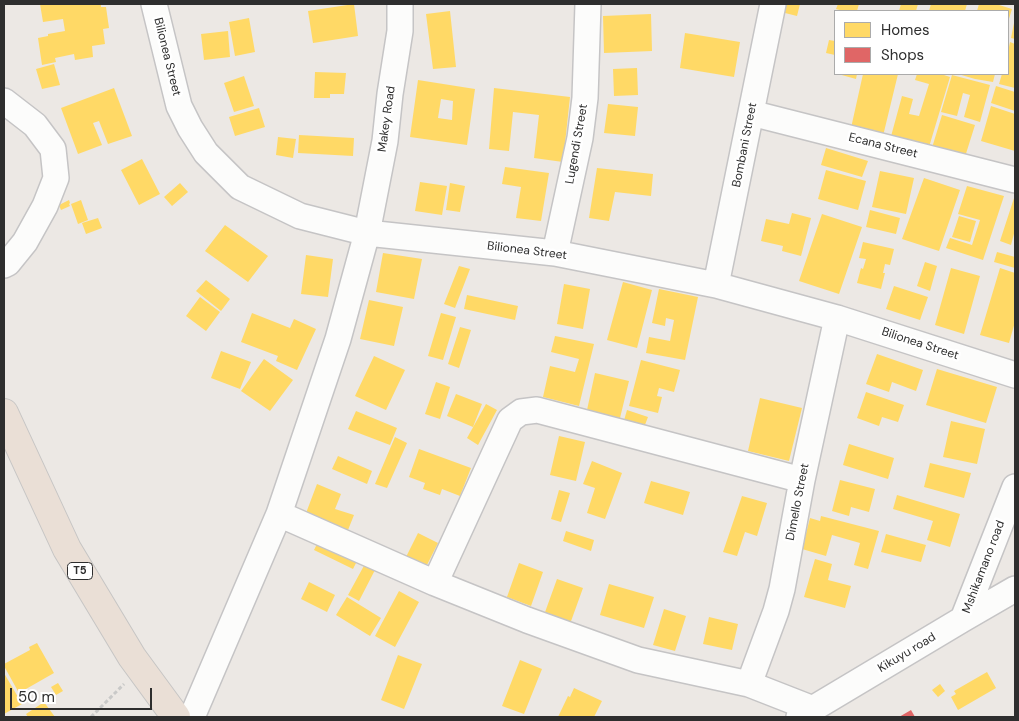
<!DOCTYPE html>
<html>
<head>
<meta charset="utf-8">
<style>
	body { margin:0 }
	#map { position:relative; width:1019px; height:721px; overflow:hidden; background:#ece8e4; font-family:"DM Sans",sans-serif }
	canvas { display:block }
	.frame { position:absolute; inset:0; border:5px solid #2e2e2e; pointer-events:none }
	.legend { position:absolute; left:834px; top:10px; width:175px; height:65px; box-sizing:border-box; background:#fff; border:1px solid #ababab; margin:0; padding:6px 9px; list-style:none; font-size:15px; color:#2e2e2e }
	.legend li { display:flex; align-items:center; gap:10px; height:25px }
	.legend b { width:25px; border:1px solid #ababab }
	.scale { position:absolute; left:10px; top:688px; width:142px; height:22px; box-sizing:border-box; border:2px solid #2e2e2e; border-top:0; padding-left:6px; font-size:15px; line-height:18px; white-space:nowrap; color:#2e2e2e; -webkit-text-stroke:4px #fff; paint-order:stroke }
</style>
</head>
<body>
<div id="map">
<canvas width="1019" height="721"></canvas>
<div class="frame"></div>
<ul class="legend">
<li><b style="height:14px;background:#ffd966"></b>Homes</li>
<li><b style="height:14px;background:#e06666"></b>Shops</li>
</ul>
<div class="scale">50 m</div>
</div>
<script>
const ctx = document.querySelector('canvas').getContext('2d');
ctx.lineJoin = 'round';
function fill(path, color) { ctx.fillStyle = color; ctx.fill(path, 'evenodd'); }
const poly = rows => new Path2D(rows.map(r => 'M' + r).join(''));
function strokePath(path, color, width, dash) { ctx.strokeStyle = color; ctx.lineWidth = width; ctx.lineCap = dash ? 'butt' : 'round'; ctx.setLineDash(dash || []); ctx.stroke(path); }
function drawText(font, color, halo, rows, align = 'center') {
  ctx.font = font + ' "DM Sans",sans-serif'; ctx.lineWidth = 5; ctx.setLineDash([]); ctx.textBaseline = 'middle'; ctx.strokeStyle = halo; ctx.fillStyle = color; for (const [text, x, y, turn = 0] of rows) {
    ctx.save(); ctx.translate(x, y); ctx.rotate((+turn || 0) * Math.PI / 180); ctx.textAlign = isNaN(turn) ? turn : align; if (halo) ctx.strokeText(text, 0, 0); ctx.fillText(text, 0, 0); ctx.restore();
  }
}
fill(poly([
	[40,4,101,4,101,7,106,7,109,28,103,29,105,44,92,46,93,57,75,60,74,54,55,58,56,62,42,65,38,38,48,36,48,34,65,31,63,19,43,22],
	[354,4,358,36,313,43,308,11],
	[783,4,800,4,797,16,781,12],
	[838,4,859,4,857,11,843,11,836,9],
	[901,4,918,4,916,11,899,11],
	[931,4,967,4,965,11,929,11],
	[979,4,996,4,1012,9,1008,22,1008,11,977,11],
	[450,11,456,67,433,69,426,14],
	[651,14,652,51,604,53,603,16],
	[249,18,255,52,235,56,229,22],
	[1014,23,1015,23,1015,39,1011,38],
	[228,31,230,57,204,60,201,34],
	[685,33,740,42,734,77,680,68],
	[829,40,835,41,835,55,826,53],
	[1010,42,1015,44,1015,88,999,84,1002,74,1008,74,1008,52],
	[54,64,60,85,42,89,36,69],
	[637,68,638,95,614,96,613,69],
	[315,72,346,73,344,94,330,94,330,98,314,98],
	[838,74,857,74,856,79],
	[863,74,898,74,883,136,851,128],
	[917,74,941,74,950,77,929,147,890,140,902,96,913,99,909,114,919,116,929,84,915,80],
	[958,74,995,74,993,82,975,79],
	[952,75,990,85,980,122,964,117,970,95,963,93,957,116,941,112],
	[244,76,254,106,234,112,224,83],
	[418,80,475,89,467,145,410,137],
	[441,99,453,101,452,120,438,118],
	[996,86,1015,92,1015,111,991,103],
	[114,88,132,136,108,144,99,121,93,123,102,145,78,154,61,108],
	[494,88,570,97,563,162,534,158,539,115,513,112,509,151,489,149],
	[608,104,638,107,635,136,604,133],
	[991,106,1015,114,1015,151,981,141],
	[259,108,265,127,235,136,229,117],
	[942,115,975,125,964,160,931,151],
	[299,135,354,138,353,156,298,153],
	[278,137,296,139,293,158,276,155],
	[826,148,868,161,862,177,821,165],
	[142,159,160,194,139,205,121,170],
	[505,167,549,173,541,221,516,218,521,187,502,184],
	[597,168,653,174,651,196,615,192,609,221,589,218],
	[826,170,866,181,858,210,818,199],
	[880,171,914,178,906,214,872,207],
	[924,178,960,190,939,251,902,239],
	[420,182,447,186,442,215,415,211],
	[180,183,188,192,172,206,164,197],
	[450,183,465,186,460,212,446,210],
	[967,186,1004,196,983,260,946,248,950,238,972,245,980,220,958,214],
	[1015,195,1015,230,1011,245,1000,241],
	[69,200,70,203,69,204,70,206,61,210,59,205],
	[81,200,88,220,78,224,71,204],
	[870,210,900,218,896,234,866,227],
	[792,213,811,218,801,256,782,251,783,246,761,241,766,219,789,224],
	[822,214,862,227,839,294,799,281],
	[959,216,976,221,970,242,952,237],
	[98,218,102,228,86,234,82,223],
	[225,225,268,256,248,282,205,251],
	[863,242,894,249,890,265,885,264,883,273,885,273,881,289,857,283,861,268,863,269,866,259,859,258],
	[997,252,1015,257,1015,268,994,262],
	[383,253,422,259,414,299,376,292],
	[306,255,333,259,328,297,301,294],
	[925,262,937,266,930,291,917,286],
	[459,266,470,269,455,308,444,304],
	[951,268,980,276,964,334,935,325],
	[1000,268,1015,273,1015,322,1009,343,980,335],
	[206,280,230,299,221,311,196,291],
	[623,282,652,290,637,348,607,340],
	[564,284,590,289,583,329,557,324],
	[894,286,928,297,920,320,886,309],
	[659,289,698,297,685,360,646,353,649,337,670,341,674,320,666,318,665,326,652,323],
	[467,295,518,306,515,320,464,309],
	[200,297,220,312,206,331,186,316],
	[369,300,403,307,394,346,360,339],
	[252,313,290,328,294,319,316,329,297,370,276,361,278,356,241,342],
	[441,313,456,317,443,360,428,356],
	[460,327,471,330,459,368,448,364],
	[555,336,594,344,579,406,543,397,550,366,575,372,579,359,551,352],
	[221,351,251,362,240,389,211,378],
	[877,354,923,370,916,391,892,382,889,392,866,384],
	[374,356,405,370,386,410,355,396],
	[264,359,293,380,270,411,241,391],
	[641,360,680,370,674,392,659,388,657,396,662,397,658,413,629,406],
	[937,369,997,387,986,423,926,405],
	[595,373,629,381,620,418,587,410],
	[436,382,450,387,440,419,425,414],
	[866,392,904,405,898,422,882,417,879,426,857,418],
	[456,394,482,404,473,427,447,416],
	[760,398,802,408,789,461,748,451],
	[486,404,497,410,478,445,467,438],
	[627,410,648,417,643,430,623,424],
	[356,411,397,428,390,445,348,429],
	[951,421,985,429,977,464,943,457],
	[559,436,585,442,576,481,550,475],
	[395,437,407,443,387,488,375,484],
	[849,444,894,458,888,479,843,465],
	[419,449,471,468,460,496,442,489,440,495,423,489,425,483,409,477],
	[338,456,372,471,367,484,332,469],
	[592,461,622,473,605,519,587,513,595,488,583,484],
	[930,463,971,473,964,498,924,487],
	[840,480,875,489,869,512,851,507,849,516,832,511],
	[651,481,690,492,683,515,644,503],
	[317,484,341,494,335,509,354,515,346,535,303,521],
	[559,490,570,493,561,522,551,519],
	[897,495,960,514,950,547,927,540,933,521,893,509],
	[742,496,767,503,757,536,745,532,737,556,723,552],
	[821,516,879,531,868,569,854,565,860,543,832,535,826,556,802,549,810,518,820,521],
	[566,531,594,540,591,551,563,541],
	[418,533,438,543,425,569,405,559],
	[886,534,926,545,921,562,881,552],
	[320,538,359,557,353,569,314,550],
	[815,559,832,564,828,580,851,586,845,608,804,597],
	[366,562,376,568,359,601,348,595],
	[519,563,543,572,531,606,507,597],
	[557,579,583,588,570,624,544,615],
	[309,582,335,595,327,612,301,599],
	[609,584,654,597,644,628,600,615],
	[399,591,419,602,395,647,375,636],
	[347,597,381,618,370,636,336,615],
	[664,609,686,616,675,651,653,645],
	[709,617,738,624,732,650,703,644],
	[37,643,54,673,19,693,4,666,4,664,30,650,29,647],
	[398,655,422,664,404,709,381,700],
	[520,660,542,669,524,714,502,706],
	[987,672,996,688,958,710,951,697,956,694,954,691],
	[4,673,22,704,4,714],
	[58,683,63,691,56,695,51,687],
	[940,684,945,691,938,697,932,690],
	[574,688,602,701,594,717,558,717,568,696,570,697],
	[44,702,55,717,28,717,26,714]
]), '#ffd966');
fill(poly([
	[911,710,915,717,899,717]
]), '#e06666');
const minor = poly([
	[154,4,179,106,190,128,206,153,240,187,300,216,367,233,555,253,716,285,837,318,1015,375],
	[4,101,35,125,53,149,56,178,45,206,25,242,8,263,4,265],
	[751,113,1015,180],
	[555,253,580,138,585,98,588,4],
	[716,285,773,4],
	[279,514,435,583,527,620,638,660,749,684,813,709],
	[435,583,510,420,521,412,537,410,802,480],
	[963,619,1015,487],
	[749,684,776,611,782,589,802,480,837,318],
	[192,717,279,514,338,339,367,233,385,141,390,94,400,31,400,4],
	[799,717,963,619,1015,589]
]);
const highway = poly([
	[4,413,67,549,132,657,176,717]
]);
strokePath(minor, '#c5c4c5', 28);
strokePath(highway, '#c6c5c4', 30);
strokePath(poly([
	[91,717,124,684]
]), '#c9c9c8', 3, [4, 2.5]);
strokePath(minor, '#fcfcfb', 25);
strokePath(highway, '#eadfd6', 28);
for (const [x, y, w] of [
	[80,571,25]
]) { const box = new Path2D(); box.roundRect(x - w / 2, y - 8.5, w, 17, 4); ctx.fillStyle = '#fff'; ctx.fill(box); strokePath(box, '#2e2e2e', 1); }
drawText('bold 11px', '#2e2e2e', null, [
	["T5",80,571]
]);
drawText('12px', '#2e2e2e', '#fff', [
	["Bilionea Street",167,57,76],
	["Makey Road",387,119,-82],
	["Lugendi Street",577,144,-80],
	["Bombani Street",745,145,-79],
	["Ecana Street",883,146,14],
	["Bilionea Street",527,251,7],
	["Bilionea Street",920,344,18],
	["Dimello Street",798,502,-79],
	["Mshikamano road",984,567,-69],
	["Kikuyu road",907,653,-31]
]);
</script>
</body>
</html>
